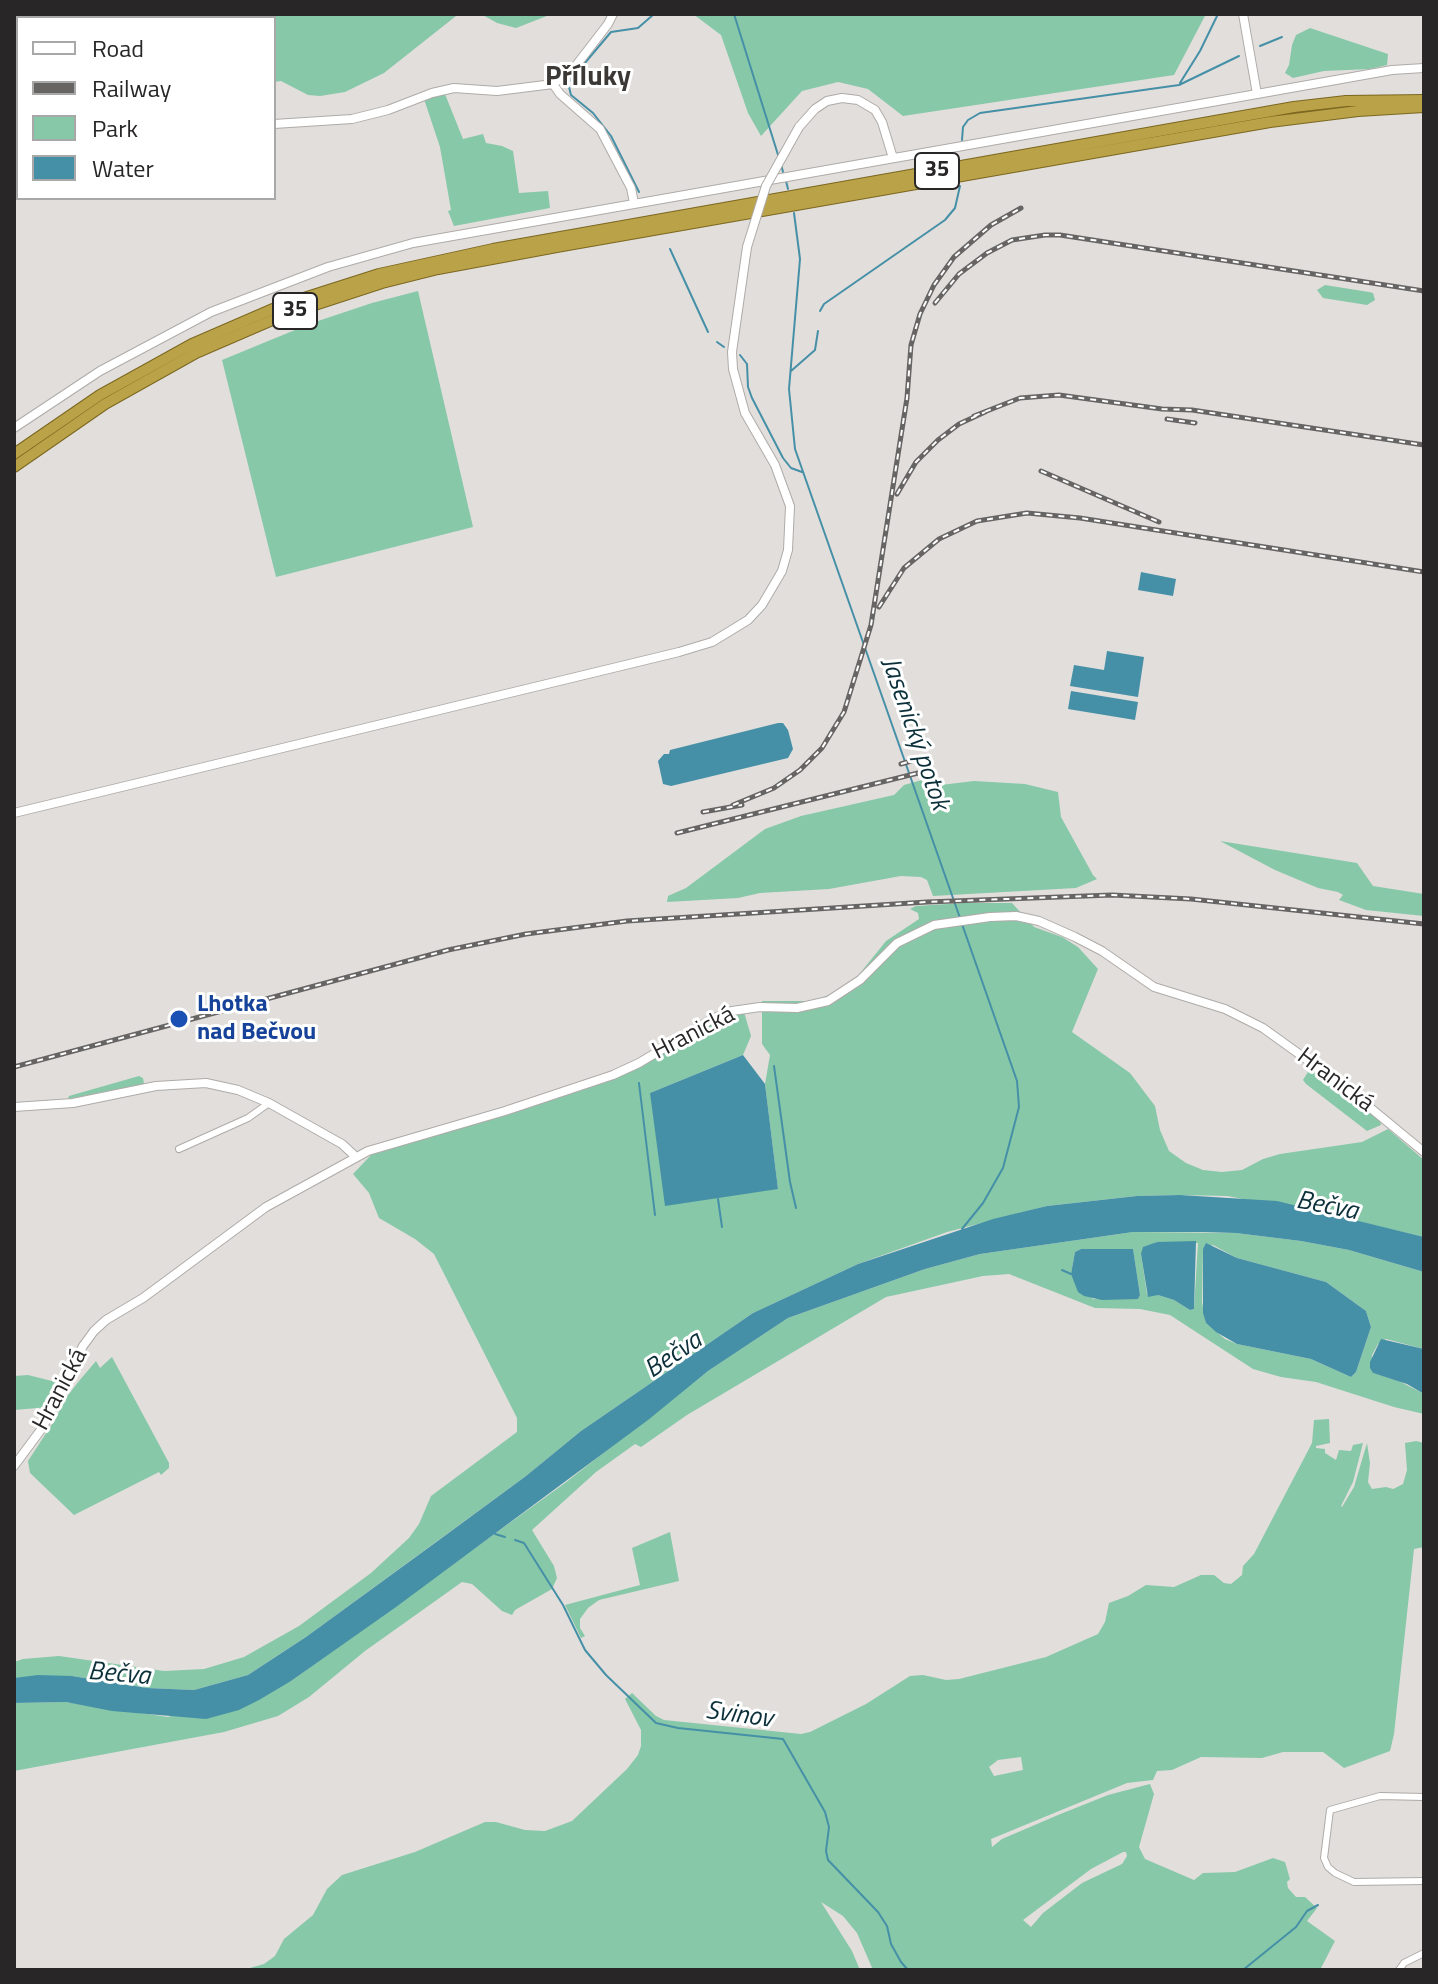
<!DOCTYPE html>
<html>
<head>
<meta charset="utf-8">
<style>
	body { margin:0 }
	#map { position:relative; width:1438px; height:1984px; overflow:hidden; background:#e2dedc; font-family:"Titillium Web",sans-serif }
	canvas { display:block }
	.frame { position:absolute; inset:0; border:16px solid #282626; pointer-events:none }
	.legend { position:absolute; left:16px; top:16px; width:260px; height:184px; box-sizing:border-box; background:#fff; border:2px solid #a9a8a8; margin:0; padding:10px 14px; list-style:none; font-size:24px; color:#282626 }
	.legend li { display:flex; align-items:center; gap:16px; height:40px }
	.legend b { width:40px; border:2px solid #a9a8a8 }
</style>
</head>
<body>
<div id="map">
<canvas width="1438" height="1984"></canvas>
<div class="frame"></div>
<ul class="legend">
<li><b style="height:10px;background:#fff"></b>Road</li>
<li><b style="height:10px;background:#676464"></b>Railway</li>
<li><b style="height:22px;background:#87c8a8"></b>Park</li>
<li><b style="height:22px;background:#4590a7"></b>Water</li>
</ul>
</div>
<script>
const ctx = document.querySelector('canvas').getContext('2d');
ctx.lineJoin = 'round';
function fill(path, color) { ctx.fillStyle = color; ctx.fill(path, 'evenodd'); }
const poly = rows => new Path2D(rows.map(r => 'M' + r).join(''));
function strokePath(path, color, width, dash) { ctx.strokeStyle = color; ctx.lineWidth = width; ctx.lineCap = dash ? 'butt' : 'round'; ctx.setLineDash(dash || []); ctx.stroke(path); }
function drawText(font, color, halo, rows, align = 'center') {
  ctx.font = font + ' "Titillium Web",sans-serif'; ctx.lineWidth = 6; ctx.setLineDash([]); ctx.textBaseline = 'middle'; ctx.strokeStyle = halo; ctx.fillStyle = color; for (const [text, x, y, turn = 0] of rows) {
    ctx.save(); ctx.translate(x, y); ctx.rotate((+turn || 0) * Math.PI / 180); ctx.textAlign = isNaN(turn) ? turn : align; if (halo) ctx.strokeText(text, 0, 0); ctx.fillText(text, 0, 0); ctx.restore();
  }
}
fill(poly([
	[14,14,464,14,456,16,384,73,345,92,320,96,308,95,281,81,274,82,274,18,18,18,18,53,14,53],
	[481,14,552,14,516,28,497,23],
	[693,14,1206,14,1174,75,903,116,868,89,838,82,802,91,761,136,748,113,721,35],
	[1310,28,1388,54,1387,65,1370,69,1324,71,1293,78,1285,73,1289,65,1292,45,1296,35],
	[445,94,463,139,483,134,486,143,502,146,513,151,519,193,548,191,550,208,454,226,448,211,451,210,440,147,424,99],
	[1325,285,1369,292,1373,293,1375,300,1367,305,1323,298,1317,290],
	[418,291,473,527,276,577,222,360,312,323,372,303],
	[922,780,924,787,974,781,1025,784,1058,792,1061,817,1093,875,1097,879,1076,888,933,896,927,880,921,877,901,876,829,889,760,893,738,898,667,902,668,896,686,888,765,829,801,816,894,795,904,785],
	[1220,841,1357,863,1373,886,1424,894,1424,916,1366,910,1339,900,1343,895,1338,892,1318,888,1275,870],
	[964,903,1012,903,1034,927,1062,937,1078,947,1098,969,1072,1032,1130,1073,1155,1106,1160,1130,1169,1151,1186,1163,1203,1170,1222,1172,1242,1170,1263,1159,1280,1154,1362,1142,1388,1129,1424,1160,1424,1237,1335,1216,1227,1196,1180,1195,1137,1196,1047,1206,947,1232,858,1264,753,1313,581,1431,526,1476,306,1637,248,1675,194,1690,147,1688,72,1676,14,1678,14,1662,23,1659,59,1656,164,1671,204,1669,244,1657,299,1626,371,1573,409,1538,419,1524,431,1496,517,1432,517,1418,434,1254,415,1239,379,1218,369,1193,353,1174,371,1155,604,1082,642,1064,710,1023,733,1014,744,1012,751,1036,743,1055,650,1093,778,1189,765,1084,770,1055,762,1044,762,1001,813,1001,836,992,857,977,886,941,919,919,918,913,910,909,916,906],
	[1308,1072,1315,1072,1340,1089,1380,1121,1381,1125,1367,1131,1306,1084,1303,1080],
	[139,1076,143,1078,144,1084,68,1099,69,1096],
	[1133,1232,1236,1233,1301,1241,1349,1250,1424,1272,1424,1349,1386,1339,1378,1344,1372,1355,1373,1373,1399,1381,1424,1394,1424,1414,1394,1407,1316,1382,1281,1377,1253,1369,1170,1315,1140,1309,1095,1308,1009,1274,983,1276,886,1297,687,1415,641,1447,635,1444,596,1472,532,1530,554,1566,557,1578,552,1589,515,1610,512,1615,502,1611,472,1584,462,1582,365,1651,309,1697,278,1716,224,1732,14,1771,14,1703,66,1702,168,1717,291,1681,565,1483,708,1371,788,1318,925,1269,980,1254],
	[1156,1242,1198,1243,1194,1309,1190,1310,1174,1300,1158,1295,1147,1294,1141,1254],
	[1213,1245,1237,1258,1326,1282,1366,1311,1371,1327,1356,1372,1351,1377,1311,1359,1237,1344,1225,1339,1206,1323,1202,1302,1203,1249],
	[1081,1249,1133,1250,1140,1295,1138,1299,1093,1299,1071,1274,1075,1252],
	[112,1357,169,1463,169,1468,161,1475,159,1472,74,1515,30,1473,28,1461,58,1415,61,1404,79,1381,96,1361,100,1368],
	[28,1375,60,1383,49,1407,14,1410,14,1376],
	[1329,1419,1330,1443,1316,1446,1316,1448,1325,1449,1325,1453,1336,1460,1339,1450,1351,1451,1353,1445,1363,1443,1353,1482,1341,1506,1342,1507,1354,1487,1367,1443,1370,1463,1368,1482,1372,1489,1386,1487,1393,1489,1403,1484,1407,1470,1405,1443,1416,1441,1424,1443,1424,1547,1414,1549,1394,1734,1390,1751,1344,1768,1323,1752,1283,1752,1262,1758,1201,1757,1172,1770,1157,1771,1153,1780,1127,1783,991,1839,992,1847,1002,1839,1058,1815,1108,1795,1150,1784,1154,1794,1139,1847,1145,1859,1194,1880,1203,1873,1235,1872,1273,1858,1285,1862,1290,1879,1287,1882,1288,1888,1296,1897,1305,1897,1317,1908,1307,1921,1335,1941,1320,1970,873,1970,857,1933,843,1916,821,1902,852,1951,860,1970,243,1970,264,1964,275,1956,284,1939,313,1915,327,1889,342,1875,415,1852,485,1822,496,1822,525,1830,545,1831,572,1821,627,1769,638,1755,641,1746,641,1730,625,1699,632,1693,656,1716,664,1720,801,1734,810,1732,866,1704,910,1676,923,1675,946,1680,959,1679,1046,1657,1098,1634,1105,1622,1109,1603,1128,1596,1146,1585,1174,1587,1201,1575,1214,1575,1224,1583,1231,1584,1242,1575,1243,1566,1254,1554,1312,1443,1314,1420],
	[1021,1757,1023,1770,994,1776,989,1767,998,1760],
	[1123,1852,1126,1852,1127,1856,1122,1864,1082,1883,1043,1913,1031,1927,1023,1920,1091,1869],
	[670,1532,679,1581,599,1600,588,1608,580,1619,580,1628,585,1636,581,1638,565,1605,640,1585,632,1548]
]), '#87c8a8');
fill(poly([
	[1141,572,1176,579,1173,596,1138,590],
	[1107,651,1144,657,1138,697,1070,686,1074,665,1104,670],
	[1071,691,1138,702,1135,720,1068,709],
	[778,723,783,723,788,730,793,749,788,758,671,786,663,784,658,761,664,754,669,754,670,750],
	[743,1055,765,1084,778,1189,665,1206,650,1093],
	[1180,1195,1277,1201,1424,1237,1424,1272,1349,1250,1301,1241,1236,1233,1204,1232,1133,1232,980,1254,925,1269,788,1318,708,1371,648,1420,396,1607,291,1681,259,1700,239,1710,206,1719,112,1711,66,1702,14,1703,14,1678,38,1675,72,1676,147,1688,194,1690,248,1675,306,1637,439,1540,526,1476,581,1431,753,1313,858,1264,993,1219,1047,1206,1137,1196],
	[1196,1241,1194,1309,1190,1310,1174,1300,1158,1295,1148,1297,1141,1254,1143,1247,1157,1242],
	[1206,1243,1237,1258,1326,1282,1366,1311,1371,1327,1356,1372,1351,1377,1311,1359,1237,1344,1216,1332,1206,1323,1203,1313,1203,1249],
	[1081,1249,1133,1249,1140,1295,1138,1299,1102,1300,1084,1296,1078,1292,1071,1274,1075,1252],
	[1381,1339,1424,1349,1424,1394,1407,1384,1373,1373,1370,1368,1370,1362]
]), '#4590a7');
strokePath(poly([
	[734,14,779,158],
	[1260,46,1282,37],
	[1180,83,1200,51,1218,14],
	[962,140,963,127,968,120,980,113,1179,85,1239,56],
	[781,164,783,172],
	[786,181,788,189],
	[639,192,611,136,593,113,571,95,568,83,611,32,638,28,654,14],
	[794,213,800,259,789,389,795,449,960,918],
	[670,249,708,332],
	[820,311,824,304,945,220,955,208,960,186],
	[717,342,724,347],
	[740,355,747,364,748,387,752,398,783,458,791,468,802,472],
	[791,371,815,350,818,331],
	[774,1066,790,1182,796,1208],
	[639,1083,655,1215],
	[718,1199,722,1227],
	[962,1229,983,1203,1003,1168,1019,1107,1017,1081,962,924],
	[1062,1270,1071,1274],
	[495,1534,505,1537],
	[515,1540,524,1543,563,1605,585,1650,606,1675,656,1723,678,1728,783,1739,825,1812,829,1827,826,1851,828,1860,878,1912,887,1926,891,1944,901,1962,908,1970],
	[1243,1970,1296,1927,1307,1911,1318,1905]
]), '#4590a7', 2);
const minor = poly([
	[179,1149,248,1118,269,1103],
	[1424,1797,1380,1796,1330,1810,1324,1858,1328,1867,1335,1873,1354,1882,1424,1881],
	[1399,1970,1404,1963,1424,1953]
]);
const tertiary = poly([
	[1243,14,1257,94],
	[553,84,560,94,600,129,631,188,634,203],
	[274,124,352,119,388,110,432,93,454,88,497,91,553,84,571,72,608,24,613,14],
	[799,127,815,109,827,101,842,98,858,100,875,110,882,122,893,158],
	[14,172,18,171],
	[14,428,100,371,211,312,328,267,413,243,1257,94,1392,70,1424,68],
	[14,813,679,652,712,642,748,620,762,605,782,571,788,550,790,506,775,465,745,413,733,369,732,352,747,247],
	[14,1107,73,1103,156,1086,206,1083,238,1090,269,1103,342,1144,356,1157],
	[14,1466,43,1427,83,1346,94,1331,106,1320,143,1298,266,1207,368,1151,505,1111,613,1075,639,1063,712,1019,732,1011,760,1007,797,1008,828,1001,860,980,897,943,934,925,990,917,1016,916,1039,921,1075,937,1102,951,1154,987,1225,1009,1263,1028,1345,1087,1424,1152]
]);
const trunk = poly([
	[14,454,100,395,192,344,282,305,379,274,493,249,1294,107,1346,101,1424,100],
	[14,467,105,404,196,353,284,315,382,283,438,269,562,246,1270,122,1358,111,1424,107]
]);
strokePath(minor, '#aeaba8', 8);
strokePath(tertiary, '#aeaba8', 10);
strokePath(trunk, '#7b671f', 12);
strokePath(minor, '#fff', 6);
strokePath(tertiary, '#fff', 8);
strokePath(trunk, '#baa248', 10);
const rail = poly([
	[935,303,959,274,987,253,1012,240,1045,235,1060,235,1424,291],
	[974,416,1020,398,1059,395,1162,409,1192,410,1424,445],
	[1167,419,1195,423],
	[1041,471,1159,522],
	[897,494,916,462,938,440,959,424,985,412],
	[879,607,904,568,939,539,977,521,1027,513,1080,518,1424,572],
	[901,764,911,761],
	[733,805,774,788,800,770,822,748,844,712,871,625,907,398,911,345,920,314,934,285,954,257,991,225,1021,208],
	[703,812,742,805],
	[677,833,918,773],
	[14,1067,448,950,526,934,627,921,927,902,1112,895,1191,899,1424,924]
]);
strokePath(rail, '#676464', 5);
strokePath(rail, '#fff', 2, [6]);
const tertiaryBridge = poly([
	[747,247,766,186,799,127]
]);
strokePath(tertiaryBridge, '#aeaba8', 10, []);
strokePath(tertiaryBridge, '#fff', 8);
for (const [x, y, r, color] of [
	[179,1019,10,"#1a4fb4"]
]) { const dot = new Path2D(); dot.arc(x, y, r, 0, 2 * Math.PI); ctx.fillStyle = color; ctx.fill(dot); strokePath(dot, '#fff', 3); }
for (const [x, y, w] of [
	[937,171,44],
	[295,311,44]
]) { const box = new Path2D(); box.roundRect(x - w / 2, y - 18, w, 36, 6); ctx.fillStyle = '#fff'; ctx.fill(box); strokePath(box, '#282626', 2); }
drawText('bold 22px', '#282626', null, [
	["35",937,171],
	["35",295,311]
]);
drawText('bold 24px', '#164399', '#fff', [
	["Lhotka",197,1005],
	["nad Bečvou",197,1033]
], 'left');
drawText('24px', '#282626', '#fff', [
	["Hranická",694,1034,-27],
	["Hranická",1335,1081,37],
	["Hranická",61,1390,-62]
]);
drawText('italic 26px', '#0b303a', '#fff', [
	["Jasenický potok",914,734,71],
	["Bečva",1327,1207,11],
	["Bečva",674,1356,-34],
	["Bečva",119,1675,5],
	["Svinov",739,1716,8]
]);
drawText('bold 28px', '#3b3836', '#fff', [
	["Příluky",588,78]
]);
</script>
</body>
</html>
